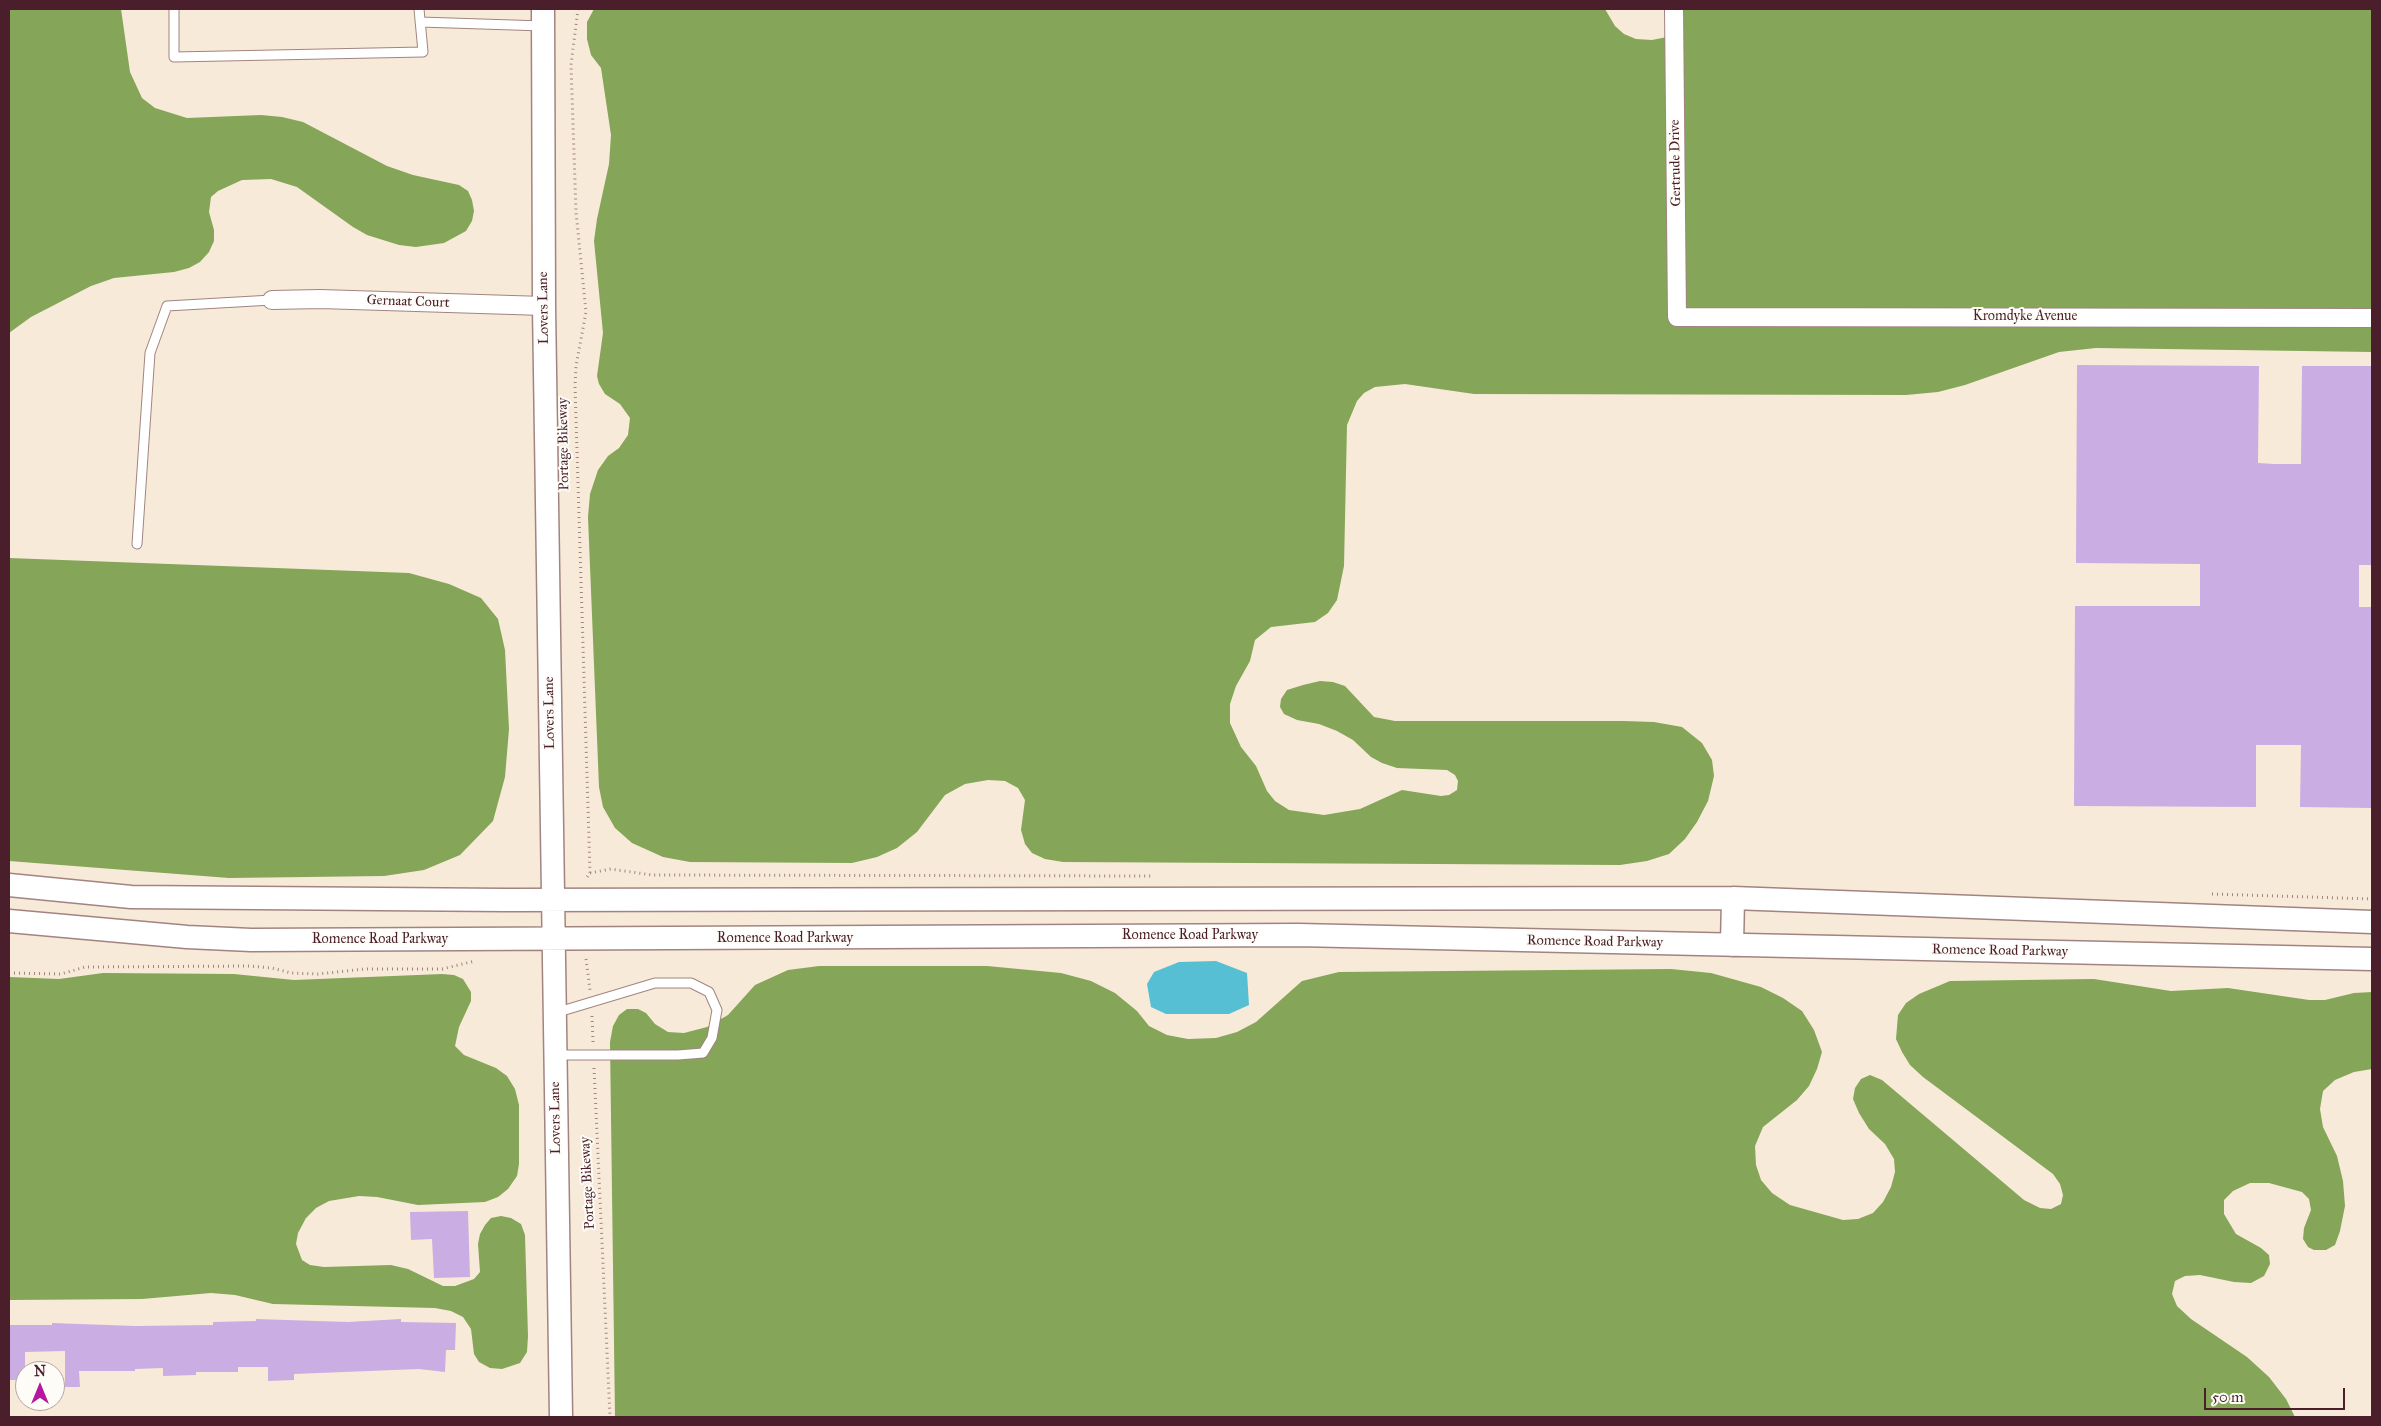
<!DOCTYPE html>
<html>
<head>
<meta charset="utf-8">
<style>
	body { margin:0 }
	#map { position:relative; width:2381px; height:1426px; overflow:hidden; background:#f8ead8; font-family:"IM FELL Great Primer",serif }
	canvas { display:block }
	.frame { position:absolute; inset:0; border:10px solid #4a1f2b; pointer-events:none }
	.north { position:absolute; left:15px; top:1361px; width:50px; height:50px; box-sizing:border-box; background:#fdfcf7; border:1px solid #b5a4a5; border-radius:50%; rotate:0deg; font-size:14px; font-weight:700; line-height:20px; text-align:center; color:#4a1f2b }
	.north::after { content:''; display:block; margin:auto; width:18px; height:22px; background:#b5179e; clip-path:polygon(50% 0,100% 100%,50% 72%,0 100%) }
	.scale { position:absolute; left:2204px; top:1388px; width:141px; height:22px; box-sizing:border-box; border:2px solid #4a1f2b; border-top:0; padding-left:6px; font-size:15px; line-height:18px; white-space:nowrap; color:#4a1f2b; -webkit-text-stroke:4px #fdfcf7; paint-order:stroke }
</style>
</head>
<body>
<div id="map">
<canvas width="2381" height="1426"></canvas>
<div class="frame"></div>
<div class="north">N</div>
<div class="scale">50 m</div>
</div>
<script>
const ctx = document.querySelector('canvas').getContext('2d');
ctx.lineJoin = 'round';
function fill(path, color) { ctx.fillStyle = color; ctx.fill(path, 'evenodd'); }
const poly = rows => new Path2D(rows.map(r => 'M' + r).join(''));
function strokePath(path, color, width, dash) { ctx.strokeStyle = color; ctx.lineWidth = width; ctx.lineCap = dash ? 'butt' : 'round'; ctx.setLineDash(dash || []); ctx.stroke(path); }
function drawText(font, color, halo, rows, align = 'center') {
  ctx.font = font + ' "IM FELL Great Primer",serif'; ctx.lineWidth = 4; ctx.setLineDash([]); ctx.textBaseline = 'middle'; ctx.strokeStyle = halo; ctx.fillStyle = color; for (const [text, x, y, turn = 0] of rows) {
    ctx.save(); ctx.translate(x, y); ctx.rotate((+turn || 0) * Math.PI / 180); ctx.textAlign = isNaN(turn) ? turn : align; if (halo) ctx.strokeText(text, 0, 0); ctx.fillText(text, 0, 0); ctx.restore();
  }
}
fill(poly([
	[9,9,121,9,130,72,142,98,155,108,187,118,261,115,282,117,303,122,387,166,413,175,459,185,468,191,472,200,474,211,472,221,466,231,444,243,416,247,399,245,367,235,353,227,297,187,271,179,242,180,218,191,211,197,209,212,214,230,214,241,209,252,200,262,189,268,174,272,114,278,91,286,31,317,9,333],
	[594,9,1605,9,1615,26,1624,34,1636,39,1652,40,1667,37,1683,17,1683,9,2372,9,2372,352,2096,348,2059,352,1965,385,1938,392,1906,395,1474,394,1405,384,1375,387,1364,393,1357,401,1347,425,1344,566,1337,600,1328,613,1315,622,1271,627,1255,640,1250,661,1236,686,1230,704,1230,723,1241,747,1256,766,1267,791,1275,801,1289,810,1324,815,1360,809,1402,790,1441,796,1449,795,1457,790,1458,781,1455,775,1447,770,1397,768,1382,763,1371,757,1353,740,1337,731,1319,724,1297,720,1284,714,1280,707,1281,699,1287,690,1303,685,1320,681,1333,682,1345,686,1374,717,1395,721,1623,721,1654,722,1682,727,1702,743,1712,760,1714,776,1708,801,1697,822,1685,839,1669,854,1647,861,1620,865,1063,862,1045,859,1032,853,1025,844,1021,830,1025,800,1018,788,1005,781,988,780,965,784,945,795,917,832,897,848,877,857,852,863,690,862,663,857,632,843,615,828,603,807,599,787,588,517,590,494,598,470,608,456,619,448,628,435,630,418,620,404,605,394,599,384,597,376,603,333,594,241,597,219,609,164,611,135,601,68,591,55,587,39,587,22],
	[9,558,409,573,449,584,481,598,498,619,505,650,509,729,505,777,493,821,460,855,424,870,384,876,229,878,9,861],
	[819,966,987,966,1061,973,1091,981,1115,993,1137,1011,1149,1026,1167,1035,1188,1039,1216,1038,1237,1032,1256,1022,1302,981,1339,972,1671,969,1711,973,1761,987,1783,998,1802,1011,1814,1030,1822,1052,1817,1069,1809,1086,1797,1100,1763,1127,1755,1146,1756,1165,1761,1180,1772,1193,1790,1205,1843,1220,1858,1219,1873,1213,1883,1202,1891,1187,1895,1172,1894,1159,1885,1144,1869,1129,1859,1113,1853,1099,1855,1088,1861,1079,1870,1075,1882,1080,2024,1200,2040,1208,2051,1209,2061,1204,2063,1195,2060,1184,2053,1174,1923,1077,1910,1065,1902,1052,1896,1039,1898,1015,1906,1003,1919,994,1950,981,2094,979,2171,991,2228,988,2309,1000,2325,1000,2354,993,2372,992,2372,1069,2354,1072,2335,1080,2323,1091,2320,1109,2323,1127,2337,1156,2343,1181,2345,1206,2340,1231,2335,1245,2326,1250,2314,1250,2308,1247,2303,1239,2304,1228,2311,1210,2309,1199,2302,1192,2269,1183,2250,1183,2233,1191,2224,1200,2224,1214,2236,1234,2261,1248,2269,1255,2270,1264,2264,1276,2251,1283,2234,1282,2200,1275,2185,1276,2175,1281,2172,1294,2177,1306,2191,1319,2247,1357,2269,1377,2286,1399,2295,1417,615,1417,610,1042,613,1026,619,1015,627,1009,638,1009,646,1013,655,1024,668,1032,684,1033,707,1027,728,1015,755,985,788,970],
	[103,973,234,974,294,980,442,974,454,975,463,979,471,992,471,1001,459,1027,455,1046,464,1055,496,1068,507,1076,515,1089,519,1105,519,1164,517,1176,508,1189,498,1197,485,1202,418,1205,377,1197,359,1196,329,1201,316,1208,306,1218,298,1233,296,1244,302,1260,310,1265,324,1267,391,1265,408,1269,443,1286,455,1286,474,1279,480,1272,478,1244,480,1234,485,1225,491,1218,501,1216,511,1218,521,1224,525,1235,528,1336,527,1352,520,1363,502,1369,490,1368,479,1362,474,1354,471,1329,463,1317,451,1311,435,1308,273,1304,235,1295,211,1293,142,1299,9,1300,9,977,59,979]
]), '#85a559');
fill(poly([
	[1216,961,1247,973,1249,1005,1229,1014,1166,1014,1151,1007,1147,984,1154,972,1179,962]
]), '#56bfd3');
fill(poly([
	[2077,365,2259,366,2258,463,2274,464,2301,464,2302,366,2372,366,2372,565,2359,565,2359,607,2372,607,2372,808,2300,807,2301,745,2256,745,2256,807,2074,806,2075,606,2200,606,2200,564,2076,563],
	[468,1211,470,1277,434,1278,432,1239,411,1240,410,1212],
	[256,1319,348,1322,401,1319,401,1322,456,1323,455,1350,446,1350,445,1372,419,1369,294,1374,294,1380,268,1381,268,1367,238,1367,238,1372,196,1372,196,1375,163,1376,163,1368,135,1369,135,1371,79,1371,80,1387,65,1387,65,1351,25,1352,25,1380,9,1380,9,1325,52,1325,52,1323,135,1326,213,1325,213,1322,256,1321]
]), '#caade3');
const service = poly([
	[174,9,174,57,423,52,419,9],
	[420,22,543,26],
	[137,544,150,353,167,306,272,300],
	[555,1013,655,983,691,983,709,992,717,1010,712,1038,703,1053,678,1055,555,1055]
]);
const minor = poly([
	[1674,9,1677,317,2372,318],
	[272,300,320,299,544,306]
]);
const tertiary = poly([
	[543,9,544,306,561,1417],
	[9,885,131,897,506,900,1733,898,2372,922],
	[9,921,187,937,251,940,1298,935,2372,959],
	[1732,945,1733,898]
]);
strokePath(service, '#a18482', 11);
strokePath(minor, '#a18482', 20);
strokePath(tertiary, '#a18482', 25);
strokePath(poly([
	[578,9,571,65,576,212,586,312,576,366,575,386,590,873,585,880],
	[590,873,611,869,652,875,1151,876],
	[2212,894,2372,899],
	[586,959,590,990],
	[9,973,61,974,85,967,249,966,272,968,291,973,318,974,365,969,442,969,475,961],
	[592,1016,593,1042],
	[594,1068,610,1417]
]), '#a18482', 3, [1, 4]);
strokePath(service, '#fff', 9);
strokePath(minor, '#fff', 18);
strokePath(tertiary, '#fff', 22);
drawText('14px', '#4a1f2b', '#fdfcf7', [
	["Gertrude Drive",1676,163,-91],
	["Gernaat Court",408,302,2],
	["Lovers Lane",544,308,-91],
	["Kromdyke Avenue",2025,317],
	["Portage Bikeway",564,444,-91],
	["Lovers Lane",550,713,-91],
	["Romence Road Parkway",1190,936],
	["Romence Road Parkway",785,939],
	["Romence Road Parkway",380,940],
	["Romence Road Parkway",1595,942,1],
	["Romence Road Parkway",2000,951,1],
	["Lovers Lane",556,1118,-91],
	["Portage Bikeway",588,1183,-93]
]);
</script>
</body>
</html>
